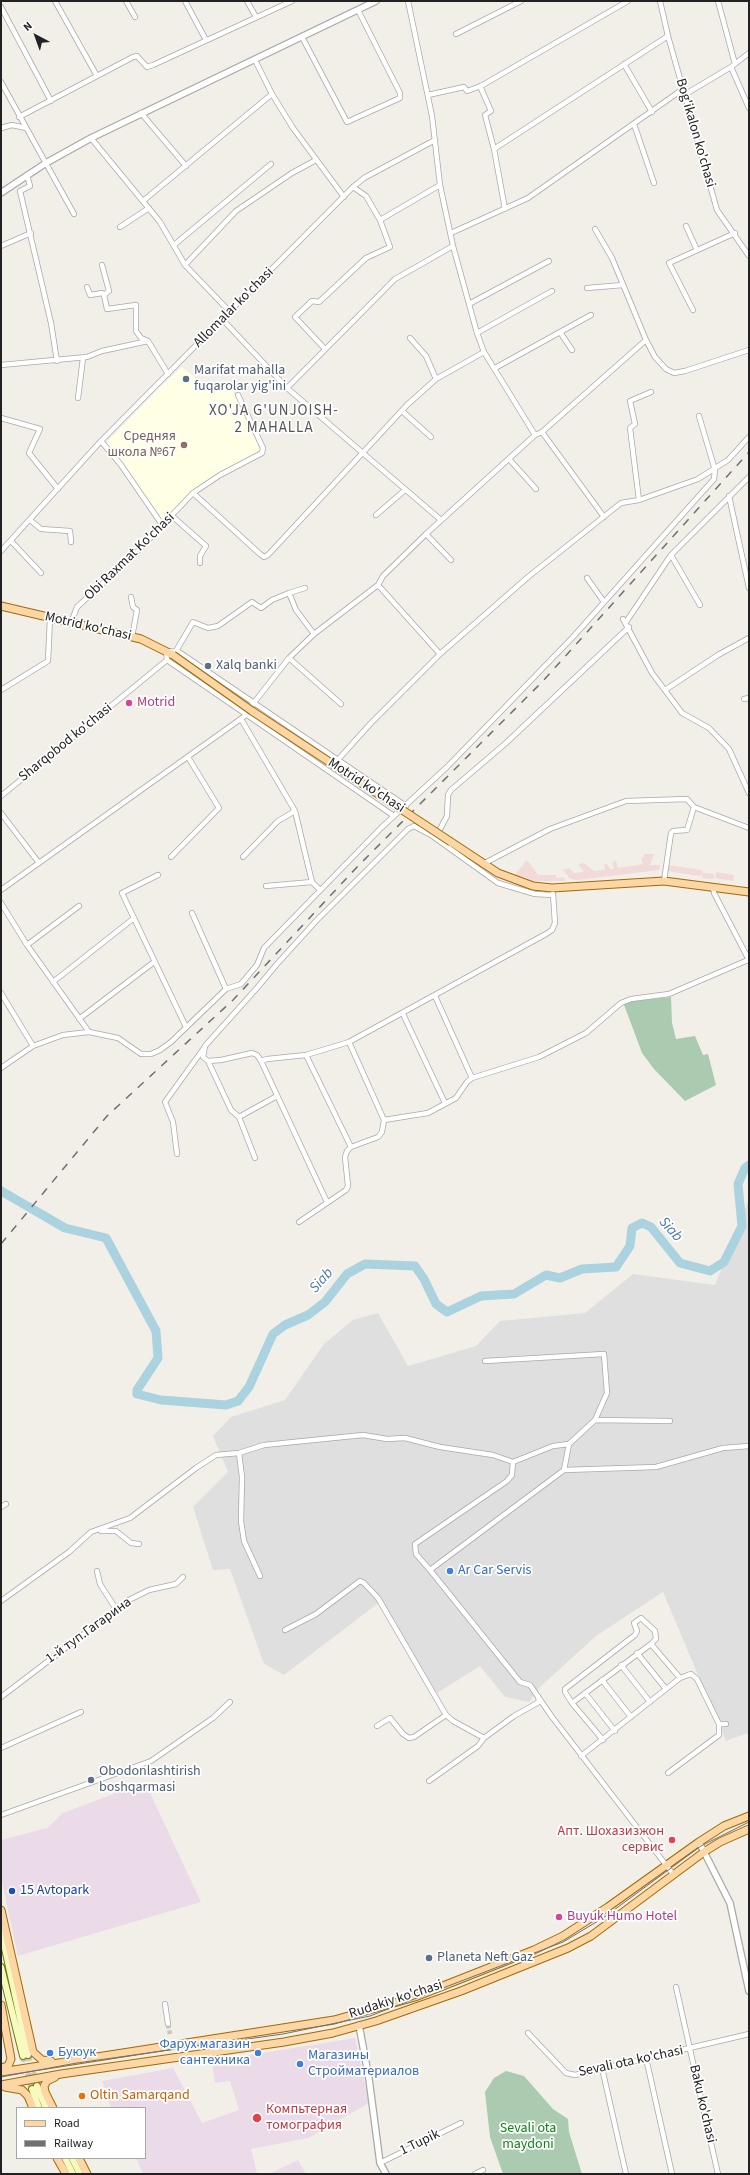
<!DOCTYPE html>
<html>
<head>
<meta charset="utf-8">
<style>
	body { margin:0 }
	#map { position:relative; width:750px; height:2175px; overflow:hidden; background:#f2efe9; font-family:"Source Sans 3",sans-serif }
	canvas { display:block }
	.frame { position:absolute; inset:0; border:2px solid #222; pointer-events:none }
	.legend { position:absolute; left:16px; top:2107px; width:130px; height:52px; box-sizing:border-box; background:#fff; border:1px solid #a7a7a7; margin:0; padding:5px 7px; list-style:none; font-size:12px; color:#222 }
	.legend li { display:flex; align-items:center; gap:8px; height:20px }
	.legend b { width:20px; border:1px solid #a7a7a7 }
	.north { position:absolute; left:16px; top:16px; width:40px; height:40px; -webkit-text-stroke:3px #fff; paint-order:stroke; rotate:319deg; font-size:11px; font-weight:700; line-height:16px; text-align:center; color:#222 }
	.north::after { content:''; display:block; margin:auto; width:14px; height:18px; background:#222; clip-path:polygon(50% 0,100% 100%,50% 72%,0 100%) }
</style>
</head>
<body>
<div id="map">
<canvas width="750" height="2175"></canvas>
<div class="frame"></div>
<ul class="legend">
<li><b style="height:5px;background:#fcd6a4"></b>Road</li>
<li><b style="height:5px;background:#707070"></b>Railway</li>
</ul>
<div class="north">N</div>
</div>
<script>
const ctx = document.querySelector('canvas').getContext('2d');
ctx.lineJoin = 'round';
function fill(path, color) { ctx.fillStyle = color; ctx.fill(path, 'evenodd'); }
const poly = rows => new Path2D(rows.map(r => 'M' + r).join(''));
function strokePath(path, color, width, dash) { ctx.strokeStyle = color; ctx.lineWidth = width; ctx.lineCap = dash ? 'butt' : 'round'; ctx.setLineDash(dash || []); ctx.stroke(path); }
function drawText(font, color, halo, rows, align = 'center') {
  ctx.font = font + ' "Source Sans 3",sans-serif'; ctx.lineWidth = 3.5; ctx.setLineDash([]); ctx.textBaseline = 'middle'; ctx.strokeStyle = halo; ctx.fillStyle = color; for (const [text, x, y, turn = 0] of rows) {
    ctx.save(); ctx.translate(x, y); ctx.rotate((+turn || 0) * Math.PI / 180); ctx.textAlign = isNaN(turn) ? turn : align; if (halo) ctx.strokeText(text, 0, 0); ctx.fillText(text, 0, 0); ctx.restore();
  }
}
fill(poly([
	[749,1199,749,1737,747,1733,726,1741,663,1592,596,1636,540,1687,529,1702,505,1697,480,1666,437,1693,381,1601,284,1675,264,1664,230,1569,213,1570,193,1507,228,1472,213,1436,231,1417,285,1400,324,1344,353,1320,378,1313,408,1366,476,1346,500,1321,585,1313,633,1274,715,1285]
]), '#e0dfdf');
fill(poly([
	[644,854,654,854,650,865,660,865,659,870,578,880,570,879,563,870,569,868,574,873,584,872,578,864,584,863,594,871,605,870,604,864,607,864,610,869,614,869,612,862,616,861,618,868,643,864,641,858,644,857],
	[526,861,529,862,538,875,556,875,556,878,564,877,565,881,531,881,514,876],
	[668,865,702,870,703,873,714,874,714,879,702,878,702,873,700,876,667,871],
	[716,872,734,875,733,881,715,878]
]), '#f2dad9');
fill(poly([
	[145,1782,201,1902,18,1956,1,1878,1,1840,47,1828,63,1813],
	[355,2038,369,2103,308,2138,251,2149,257,2174,143,2174,136,2158,145,2158,145,2108,111,2108,102,2081,173,2068,202,2123,239,2110,230,2081,215,2083,212,2061],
	[298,2160,306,2174,269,2174]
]), '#ebdbe8');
fill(poly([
	[182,367,214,393,231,389,238,400,261,452,248,457,190,496,162,524,148,505,112,448,106,443,158,389]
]), '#ffffe5');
fill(poly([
	[671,997,672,1023,676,1039,695,1036,703,1055,708,1054,716,1085,685,1101,654,1069,642,1053,623,1002],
	[506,2071,524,2076,553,2109,568,2119,569,2132,582,2174,503,2174,490,2137,485,2092,494,2078]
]), '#aacbaf');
strokePath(poly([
	[1,1191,65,1228,106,1238,156,1331,158,1358,137,1390,137,1394,161,1400,226,1405,238,1401,249,1387,273,1334,285,1325,308,1315,325,1302,347,1274,365,1264,415,1266,424,1279,436,1304,447,1312,481,1296,514,1294,546,1275,560,1278,582,1269,616,1267,630,1246,632,1228,642,1223,651,1227,680,1263,710,1271,724,1262,742,1226,738,1184,745,1168,749,1165]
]), '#aad3df', 9);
strokePath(poly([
	[168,2024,170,2034]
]), '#c8c6c1', 4.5, [4.5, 2]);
strokePath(poly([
	[28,2055,36,2082],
	[23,2056,32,2089]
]), '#c8c6c1', 6, [6, 3]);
const minor = poly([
	[55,1,97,76],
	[126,1,135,17],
	[185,1,206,40],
	[247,1,256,17],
	[408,1,432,116,440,185,453,246,477,333,484,352,535,435],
	[660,1,668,36,717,210,749,256],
	[718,1,735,64],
	[1,7,51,101],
	[456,34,521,1],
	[302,37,347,122,400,98,400,93,358,10],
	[255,60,272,94,293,128,344,197],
	[624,64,652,112],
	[731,67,749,108],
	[1,82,74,214],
	[480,86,491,111,485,115,494,149],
	[428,95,464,87,467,91,481,86,628,1],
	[684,95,731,67,749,53],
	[141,113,186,166],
	[19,117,133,57,137,56,147,67,153,65,292,1],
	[634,124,654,183],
	[1,128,12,125,26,128],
	[91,138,160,222,185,265,231,313],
	[27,175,30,186,20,191,51,323,57,361],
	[143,201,272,94],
	[505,209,494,149,668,36],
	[380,220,440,185],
	[686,226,697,250],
	[120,227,149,208],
	[595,229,612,258,646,340,655,357,666,369,674,373,685,371,749,350],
	[451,233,528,198,683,89],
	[174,245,271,164],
	[1,246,31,233],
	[102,265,109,291,104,295,107,309,136,305,136,331,141,338,148,341],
	[185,265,236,211,292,173,316,160],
	[87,287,90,295,102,293,104,295],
	[587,288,623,285],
	[469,304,549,261],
	[693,310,669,263,735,233],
	[223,320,287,388,441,520],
	[560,332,572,350],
	[477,333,552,291],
	[410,338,426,356,436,379],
	[325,349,295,317,312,301,319,302,366,258,390,247,380,220,366,196,353,187],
	[1,365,87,357,102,351,148,341,168,374],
	[495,368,591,315],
	[287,388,395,279,453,246],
	[78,398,83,358],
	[402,411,431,437],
	[1,418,40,429,29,453,58,489],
	[542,432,604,517],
	[101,441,121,465,163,526],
	[509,459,536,489],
	[193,493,260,554,264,557,268,555,407,405,436,379,484,352],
	[729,496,749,588],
	[639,500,630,428,635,424,630,401,651,392],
	[376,515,405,490],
	[172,516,206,546,200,556,200,563],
	[30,520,41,529,70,531,71,542],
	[426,534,451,560],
	[11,541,41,573],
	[1,551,101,441,353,187,364,178,435,140],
	[671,555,700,605],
	[587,578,604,602],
	[378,585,440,654],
	[289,593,305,588],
	[131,597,133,607,137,610,132,637],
	[623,619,652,673,682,713,709,728,729,749,749,793],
	[626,622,671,555,749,477],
	[71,623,77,607,136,553,193,493,220,475,262,453,263,448,238,395],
	[176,651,193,622,208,628,218,626,252,602,261,608,272,600,289,593,296,610,314,634],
	[289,658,341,704],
	[1,690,48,661,50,618],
	[665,690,718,655,749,638],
	[744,699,749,698],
	[249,709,289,658,314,634,378,585,383,576,426,534,535,435,542,432,646,340],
	[241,719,295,811,312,882,320,890],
	[335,763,371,723,440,654,528,577,621,503,639,500,698,479,728,460,749,437],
	[1,796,167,660],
	[1,813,39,863],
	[394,816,167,660,166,651,179,652,406,806],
	[438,833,447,816,448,795,451,790,506,743,629,627],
	[171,857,219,808,188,757],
	[243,857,278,821,295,811],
	[483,864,550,829,626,801,687,799,694,807,749,828],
	[158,875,122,893,186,1027],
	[664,881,671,833,673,831,687,830,694,807],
	[266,886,312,882],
	[713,887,714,893,749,960],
	[1,890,249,713],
	[1,903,27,945,89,1032],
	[192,913,226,989],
	[27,945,79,906],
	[53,982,134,918],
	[1,993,33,1046],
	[435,996,472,1078],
	[403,1014,445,1103],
	[79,1019,154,962],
	[349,1042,384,1120,428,1113,456,1098,467,1082,472,1078,539,1057,586,1033,621,1003,631,999,669,994,748,960],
	[306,1055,351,1147],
	[208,1061,231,1110,239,1117],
	[261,1061,257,1055,252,1053,221,1060,208,1061,203,1057,205,1046,257,988,277,964,316,921,408,829,414,826,431,835,498,883,535,894,553,895],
	[1,1068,33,1046,63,1035,89,1032,118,1038,141,1054,151,1054,160,1050,171,1042,226,989,241,984,257,965,264,948,382,827,447,767,573,637,714,479,715,470,699,416],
	[177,1154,173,1122,165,1102,204,1048],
	[255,1158,239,1117,277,1096],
	[327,1202,261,1061,267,1059,306,1055,349,1042,546,934,552,930,555,923,553,894],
	[299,1222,346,1190,348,1186,345,1157,347,1151,351,1147,378,1137,382,1132,384,1120],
	[485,1361,604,1354,607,1393,595,1420,569,1444,564,1470,430,1570,520,1682,530,1685,552,1717,673,1874],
	[595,1420,670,1421],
	[239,1453,242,1477,241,1521,244,1541,260,1576],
	[564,1470,656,1467,723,1448,749,1446],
	[1,1507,6,1504],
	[101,1531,116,1531,131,1543,139,1544],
	[430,1570,416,1554,415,1544,507,1481,512,1475,513,1462],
	[97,1571,100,1584,116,1609],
	[1,1601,69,1552,91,1532,130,1518,196,1468,216,1455,239,1453,264,1445,363,1435,387,1439,405,1438,440,1447,493,1455,513,1462,553,1446,569,1444],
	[285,1630,316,1614,360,1581,364,1583,378,1598,446,1715,453,1721,484,1738,514,1716,539,1702,538,1696],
	[637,1653,666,1689],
	[621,1665,650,1702],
	[602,1680,631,1717],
	[585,1693,615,1731],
	[1,1697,127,1601,149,1590,176,1584,183,1577],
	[572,1703,565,1692,565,1689,635,1635,637,1631,634,1623,641,1618,655,1631,656,1639,651,1644],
	[377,1726,390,1718,403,1734,409,1738,414,1737,446,1715],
	[603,1740,572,1703,651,1644,680,1678],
	[1,1748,81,1712],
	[581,1756,680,1678,688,1675,691,1674,697,1679,719,1724,726,1724],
	[668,1773,719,1735,719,1724],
	[429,1781,478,1746,484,1738],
	[1,1815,151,1761,213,1718,230,1702],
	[676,1987,718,2174],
	[165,2004,168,2024],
	[528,2033,566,2073,575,2075,749,2034],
	[646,2058,672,2174],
	[602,2068,626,2174],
	[380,2163,461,2123],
	[475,2174,483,2170]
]);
const tertiary = poly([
	[1,193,46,163,91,138,376,1],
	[699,1842,730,1903,749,1991],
	[359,2025,369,2079,380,2163,386,2174]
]);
const secondary = poly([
	[1,1930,28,2055],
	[1,1967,23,2056],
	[37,2086,46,2108],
	[32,2089,39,2108],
	[65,2158,73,2174],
	[72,2158,80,2174]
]);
const primary = poly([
	[1,606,141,639,173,655],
	[451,842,498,873,533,886,552,888,664,881,749,892],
	[1,1910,33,2052,42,2060,51,2061],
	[1,2005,11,2059,8,2066,1,2068],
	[1,2072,334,2020,415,1997,534,1950,563,1936,608,1907,699,1842,724,1826,749,1816],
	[1,2085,61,2074,284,2042,333,2033,376,2021,461,1991,568,1948,591,1936,704,1852,720,1842,749,1829],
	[5,2087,22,2090,28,2096,33,2108],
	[53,2108,45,2092,44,2086,47,2081,55,2077],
	[57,2158,66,2174],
	[79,2158,87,2174]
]);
strokePath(minor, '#a9a9a9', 6);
strokePath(tertiary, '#a9a9a9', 8);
strokePath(secondary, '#707d05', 8);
strokePath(primary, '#a06b00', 9);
strokePath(minor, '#fff', 4.5);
strokePath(tertiary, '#fff', 5.5);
strokePath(secondary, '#f7fabf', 6);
strokePath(primary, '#fcd6a4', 7);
strokePath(poly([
	[1,2077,77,2063,283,2034,370,2016,563,1942,603,1918,701,1846,749,1822]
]), '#707070', 1);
strokePath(poly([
	[1,1244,107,1116,233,1000,358,866,543,681,749,452]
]), '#707070', 1.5, [8, 8]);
const primaryBridge = poly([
	[173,655,252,711,451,842]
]);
strokePath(primaryBridge, '#a06b00', 9, []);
strokePath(primaryBridge, '#fcd6a4', 7);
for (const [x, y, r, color] of [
	[186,379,4,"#5c6f8a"],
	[184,445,4,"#8d6e63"],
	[208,666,4,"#5c6f8a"],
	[129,703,4,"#d1479c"],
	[450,1571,4,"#3f7fe0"],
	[91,1780,4,"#5c6f8a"],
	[672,1840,4,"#e0444e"],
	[12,1891,4,"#1a4fb4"],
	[559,1917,4,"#d1479c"],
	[429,1958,4,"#5c6f8a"],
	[50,2053,4,"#3f7fe0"],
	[258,2053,4,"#3f7fe0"],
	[300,2064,4,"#3f7fe0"],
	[82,2096,4,"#e8710a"],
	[257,2118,5,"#e0444e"]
]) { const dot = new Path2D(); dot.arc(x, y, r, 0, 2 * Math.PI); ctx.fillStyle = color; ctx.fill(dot); strokePath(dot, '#fff', 1.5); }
drawText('14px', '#222', '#fff', [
	["Bog'ikalon ko'chasi",695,133,74],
	["Allomalar ko'chasi",234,308,-45],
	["Obi Raxmat Ko'chasi",130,557,-44],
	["Motrid ko'chasi",88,627,13],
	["Sharqobod ko'chasi",66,743,-39],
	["Motrid ko'chasi",366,786,33],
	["1-й туп.Гагарина",89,1631,-36],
	["Rudakiy ko'chasi",396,2000,-18],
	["Sevali ota ko'chasi",631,2062,-12],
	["Baku ko'chasi",702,2104,77],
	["1 Tupik",420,2143,-26]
]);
drawText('14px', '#4e5e75', '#fff', [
	["Marifat mahalla",194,371],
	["fuqarolar yig'ini",194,387],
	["Xalq banki",216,666],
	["Obodonlashtirish",99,1772],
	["boshqarmasi",99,1788],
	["Planeta Neft Gaz",437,1958]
], 'left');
drawText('14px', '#785e54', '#fff', [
	["Средняя",176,437],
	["школа №67",176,453]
], 'right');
drawText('14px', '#b23c85', '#fff', [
	["Motrid",137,703],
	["Buyuk Humo Hotel",567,1917]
], 'left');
drawText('14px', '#366cbe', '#fff', [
	["Ar Car Servis",458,1571],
	["Фарух магазин",250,2045,"right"],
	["сантехника",250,2061,"right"],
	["Буюук",58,2053],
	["Магазины",308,2056],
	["Стройматериалов",308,2072]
], 'left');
drawText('14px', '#be3a42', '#fff', [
	["Апт. Шохазизжон",664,1832],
	["сервис",664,1848],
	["Компьтерная",266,2110,"left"],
	["томография",266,2126,"left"]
], 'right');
drawText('14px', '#164399', '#fff', [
	["15 Avtopark",20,1891]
], 'left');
drawText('14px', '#c56008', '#fff', [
	["Oltin Samarqand",90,2096]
], 'left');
drawText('14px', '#0c8416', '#fff', [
	["Sevali ota",528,2129],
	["maydoni",528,2145]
]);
ctx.letterSpacing = '1px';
drawText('15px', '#555', '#fff', [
	["XO'JA G'UNJOISH-",274,412],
	["2 MAHALLA",274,429]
]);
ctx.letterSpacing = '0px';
drawText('italic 15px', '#4a7aab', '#fff', [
	["Siab",670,1230,48],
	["Siab",322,1281,-49]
]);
</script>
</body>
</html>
